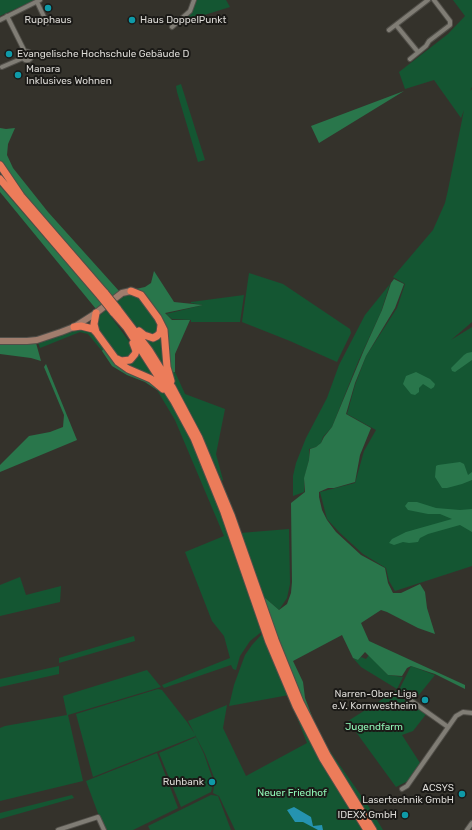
<!DOCTYPE html>
<html>
<head>
<meta charset="utf-8">
<style>
	body { margin:0 }
	canvas { display:block; background:#34322b }
</style>
</head>
<body>
<canvas width="472" height="830"></canvas>
<script>
const ctx = document.querySelector('canvas').getContext('2d');
ctx.lineJoin = 'round';
function fill(path, color) { ctx.fillStyle = color; ctx.fill(path, 'evenodd'); }
const poly = rows => new Path2D(rows.map(r => 'M' + r).join(''));
function strokePath(path, color, width, dash) { ctx.strokeStyle = color; ctx.lineWidth = width; ctx.lineCap = dash ? 'butt' : 'round'; ctx.setLineDash(dash || []); ctx.stroke(path); }
function drawText(font, color, halo, rows, align = 'center') {
  ctx.font = font + ' Rubik,sans-serif'; ctx.lineWidth = 4; ctx.setLineDash([]); ctx.textBaseline = 'middle'; ctx.strokeStyle = halo; ctx.fillStyle = color; for (const [text, x, y, turn = 0] of rows) {
    ctx.save(); ctx.translate(x, y); ctx.rotate((+turn || 0) * Math.PI / 180); ctx.textAlign = isNaN(turn) ? turn : align; if (halo) ctx.strokeText(text, 0, 0); ctx.fillText(text, 0, 0); ctx.restore();
  }
}
fill(poly([
	[0,0,35,0,0,16],
	[195,0,226,0,230,7,185,21,182,20,192,10],
	[453,0,472,0,472,87,470,91,472,89,472,322,451,340,436,343,451,340,472,327,472,566,395,591,389,581,386,568,363,554,340,533,327,519,320,492,355,483,364,451,376,430,347,414,355,385,366,356,397,308,405,284,393,277,433,230,445,203,448,190,464,110,461,118,434,80,405,89,399,72,448,34,465,16],
	[181,84,205,160,198,162,177,92,176,86],
	[249,273,283,284,350,329,351,333,337,362,290,341,242,322],
	[390,284,381,312,358,362,332,427,323,437,321,443,316,447,309,449,309,460,304,479,304,492,293,496,293,476,296,463,306,438,327,398,339,365,365,315],
	[134,293,140,298,159,325,159,331,151,336,143,334,116,302,124,296],
	[244,295,240,322,191,322,191,320,172,319,166,314,203,305,191,303,191,302],
	[106,310,131,344,133,354,128,359,121,359,114,355,97,325,98,317],
	[86,327,105,345,102,351,88,334,80,332,40,348,37,340],
	[163,335,166,368,160,363,145,340,151,341,159,339],
	[138,353,144,357,160,383,125,364,132,362],
	[175,372,185,394,225,409,216,454,223,480,222,481,206,444,177,388,171,373],
	[159,384,194,438,265,629,250,641,240,656,236,670,233,669,231,665,164,688,162,685,230,658,224,636,212,621,185,552,224,536,175,420,157,390],
	[289,529,290,584,287,598,279,610,257,591,240,533],
	[20,577,26,595,61,586,60,602,0,616,0,585],
	[263,633,289,695,229,706,234,685,245,655,252,645],
	[134,636,135,641,59,663,59,658],
	[369,655,388,675,403,677,397,689,361,667,353,658,358,660,361,657,366,659],
	[59,666,59,674,0,687,0,679],
	[411,666,435,675,414,701,399,690],
	[147,670,161,687,68,715,83,781,0,801,0,728,5,726,67,715,63,696],
	[158,689,162,690,187,722,196,736,93,777,76,714],
	[397,690,427,713,413,731,402,735,420,763,408,781,396,787,348,721],
	[292,695,367,830,235,830,219,796,213,793,215,780,205,754,188,721,227,705,223,728,246,776,307,743,296,715],
	[196,737,204,754,213,780,212,788,211,792,181,807,159,753],
	[320,737,367,804,383,830,373,830],
	[157,753,178,808,133,830,107,830,99,816,86,781],
	[72,795,74,798,0,819,0,813],
	[211,795,218,796,231,830,150,830,148,826]
]), '#145632');
fill(poly([
	[404,91,319,143,311,126],
	[0,128,6,129,15,128,8,144,7,155,13,168,48,212,119,291,112,298,31,206,6,172,0,161],
	[0,186,102,304,96,309,0,192],
	[154,271,174,302,203,305,165,313,172,320,190,320,175,354,175,372,171,373,169,363,167,334,136,289,145,287,151,283],
	[394,279,404,284,395,308,366,356,355,383,346,414,371,428,360,455,355,482,334,488,328,488,319,492,319,497,322,510,327,520,336,532,361,555,385,568,388,583,393,593,401,593,420,584,425,592,427,608,435,634,418,628,387,612,381,610,361,623,369,641,465,685,465,689,435,674,411,666,407,668,402,676,388,675,365,652,358,660,353,658,342,635,293,661,303,682,305,698,320,737,318,738,257,591,279,610,287,604,291,593,292,582,291,503,305,492,304,478,309,460,310,449,316,447,321,443,324,437,332,427,364,350,382,310,391,283],
	[0,343,36,343,41,361,31,358,0,354],
	[105,345,114,357,159,384,157,390,145,382,127,375,112,366,102,351],
	[472,352,472,360,455,372,452,371,451,368,464,355,467,353],
	[46,364,77,440,0,472,0,465,29,436,50,432,63,427,64,415,44,367],
	[416,372,430,379,435,384,434,387,431,389,423,384,419,388,419,392,415,395,411,394,403,384,406,376],
	[460,462,464,464,468,475,472,472,472,480,462,484,447,488,442,488,435,477,436,466,438,465],
	[408,502,417,502,436,508,460,510,472,509,472,532,460,525,428,534,420,538,418,542,409,543,403,542,394,545,389,543,392,539,406,532,452,519,440,514,428,514,408,510,405,506]
]), '#29764b');
fill(poly([
	[294,807,311,817,313,826,322,825,323,830,318,830,303,822,295,822,287,810]
]), '#2593b0');
const street = poly([
	[37,2,47,23],
	[7,16,25,52],
	[0,20,40,0],
	[396,25,418,52],
	[172,27,190,11,194,0],
	[389,30,428,0],
	'22.5 56a4.5 4.5 0 1 1 9 0a4.5 4.5 0 1 1-9 0Z',
	[410,59,426,46,429,41,450,25,450,21,434,0],
	[2,67,23,58],
	[403,695,448,727],
	[402,789,407,786,456,716,463,712,472,713],
	[58,830,98,817,104,830],
	[467,830,472,823]
]);
const secondary = poly([
	[0,341,27,341,37,340,61,332,74,327,96,313,122,293,131,291]
]);
const highway = poly([
	[0,165,21,196,105,293],
	[0,179,101,297],
	[131,291,141,295,158,318,164,330,167,367,171,381],
	[117,308,149,350,172,387,199,438,231,515,275,640,300,702,327,755,373,830],
	[113,312,127,328,174,401,194,438,224,512,269,642,296,706,323,759,367,830],
	[74,327,81,326,93,329,96,332,118,362,128,369,151,379,163,389],
	[139,331,144,335,153,338,157,336,160,333,161,325],
	[96,332,94,324,96,313],
	[117,359,121,361,130,360,135,354,136,351,133,343]
]);
strokePath(street, '#514f49', 6);
strokePath(secondary, '#514f49', 8);
strokePath(highway, '#514f49', 9);
strokePath(street, '#807d75', 4);
strokePath(secondary, '#a07d6d', 6);
strokePath(highway, '#ec7c5a', 7);
const highwayBridge = poly([
	[105,293,117,308],
	[101,297,113,312]
]);
strokePath(highwayBridge, '#514f49', 9, []);
strokePath(highwayBridge, '#ec7c5a', 7);
for (const [x, y, r, color] of [
	[48,8,4,"#0f9aa8"],
	[132,20,4,"#0f9aa8"],
	[9,54,4,"#0f9aa8"],
	[18,75,4,"#0f9aa8"],
	[425,700,4,"#0f9aa8"],
	[212,782,4,"#0f9aa8"],
	[462,794,4,"#0f9aa8"],
	[405,815,4,"#0f9aa8"]
]) { const dot = new Path2D(); dot.arc(x, y, r, 0, 2 * Math.PI); ctx.fillStyle = color; ctx.fill(dot); strokePath(dot, '#1b1a17', 1.5); }
drawText('10px', '#dbd9d5', '#1b1a17', [
	["Rupphaus",48,20,"center"],
	["Haus DoppelPunkt",140,20,"left"],
	["Evangelische Hochschule Gebäude D",17,54,"left"],
	["Manara",26,69,"left"],
	["Inklusives Wohnen",26,81,"left"],
	["Narren-Ober-Liga",417,694],
	["e.V. Kornwestheim",417,706],
	["Ruhbank",204,782],
	["ACSYS",454,788],
	["Lasertechnik GmbH",454,800],
	["IDEXX GmbH",397,815]
], 'right');
drawText('10px', '#8ff6b6', '#1b1a17', [
	["Jugendfarm",374,727],
	["Neuer Friedhof",292,793]
]);
</script>
</body>
</html>
